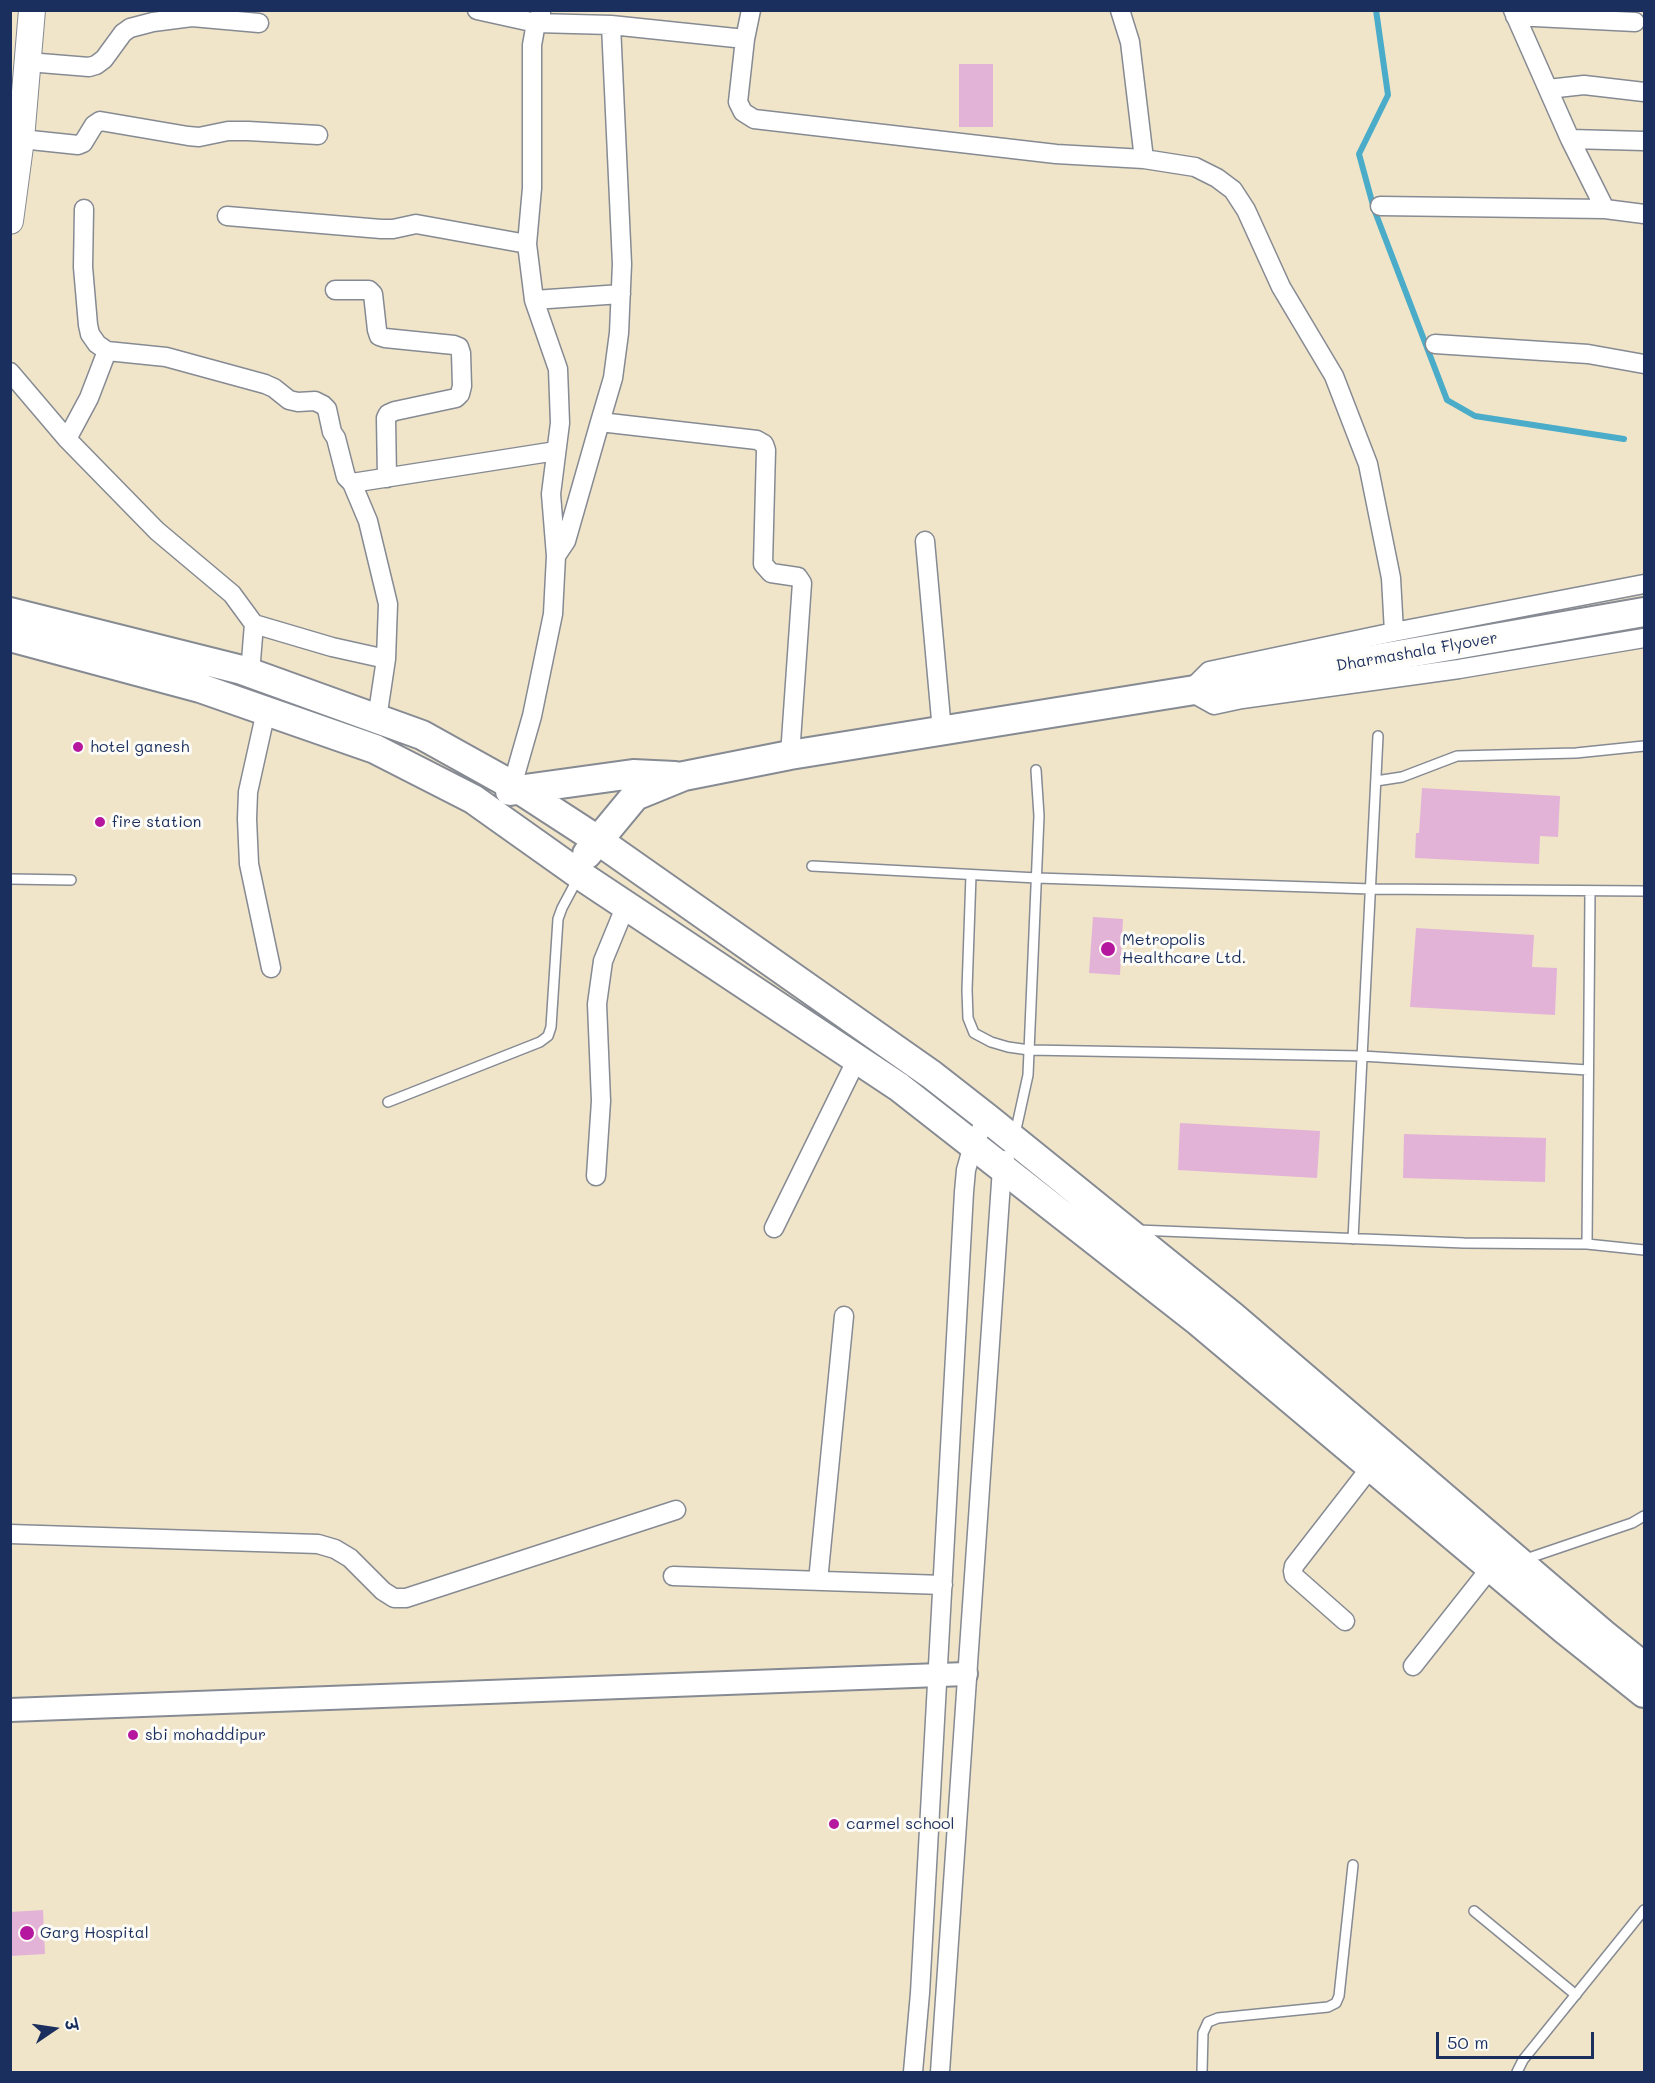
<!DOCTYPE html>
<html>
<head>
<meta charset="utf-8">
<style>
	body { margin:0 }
	#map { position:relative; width:1655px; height:2083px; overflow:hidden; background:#f0e5c8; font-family:Mali,"Playpen Sans Deva",sans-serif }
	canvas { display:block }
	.frame { position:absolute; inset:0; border:12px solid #1b2f5e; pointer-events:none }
	.north { position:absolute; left:24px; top:1999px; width:60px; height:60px; -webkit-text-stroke:4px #fdfcf7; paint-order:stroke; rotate:77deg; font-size:16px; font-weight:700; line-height:24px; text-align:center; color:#1b2f5e }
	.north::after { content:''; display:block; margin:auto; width:21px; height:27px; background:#1b2f5e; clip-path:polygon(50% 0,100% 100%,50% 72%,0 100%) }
	.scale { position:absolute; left:1436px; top:2032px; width:158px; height:27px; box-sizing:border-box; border:3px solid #1b2f5e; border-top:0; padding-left:8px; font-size:18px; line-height:21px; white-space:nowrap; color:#1b2f5e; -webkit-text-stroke:4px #fdfcf7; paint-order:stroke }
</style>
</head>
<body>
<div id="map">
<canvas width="1655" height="2083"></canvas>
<div class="frame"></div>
<div class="north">उ</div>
<div class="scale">50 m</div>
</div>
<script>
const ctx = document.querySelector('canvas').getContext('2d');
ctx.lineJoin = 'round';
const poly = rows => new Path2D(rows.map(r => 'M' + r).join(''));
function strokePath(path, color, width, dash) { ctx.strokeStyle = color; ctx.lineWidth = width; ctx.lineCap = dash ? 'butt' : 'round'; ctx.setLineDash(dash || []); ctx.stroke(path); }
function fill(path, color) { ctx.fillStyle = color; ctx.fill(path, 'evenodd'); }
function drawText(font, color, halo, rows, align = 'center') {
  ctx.font = font + ' Mali,sans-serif'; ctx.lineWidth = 6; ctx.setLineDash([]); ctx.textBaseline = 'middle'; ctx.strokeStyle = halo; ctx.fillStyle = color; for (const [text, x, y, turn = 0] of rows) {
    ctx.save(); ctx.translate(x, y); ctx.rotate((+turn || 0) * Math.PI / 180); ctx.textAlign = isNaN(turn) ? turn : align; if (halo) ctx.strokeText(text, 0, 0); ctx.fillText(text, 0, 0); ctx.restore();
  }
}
strokePath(poly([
	[1376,10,1388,95,1359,154,1374,209,1447,400,1475,416,1624,439]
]), '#4aacc9', 6);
fill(poly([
	[959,64,993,64,993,127,959,127],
	[1422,788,1560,796,1558,837,1540,836,1539,864,1415,858,1416,833,1419,833],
	[1093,917,1123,919,1120,975,1089,973],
	[1416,928,1534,935,1532,967,1557,968,1555,1015,1410,1007],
	[1180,1123,1320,1131,1317,1178,1178,1170],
	[1404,1134,1546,1138,1545,1182,1403,1178],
	[43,1910,45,1954,10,1956,10,1912]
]), '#e2b3d7');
const service = poly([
	[1376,781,1402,777,1457,756,1576,753,1644,746],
	[812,866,1037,878,1371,889,1644,891],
	[971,875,967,990,968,1018,974,1033,991,1042,1008,1047,1029,1050,1362,1056,1588,1070],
	[10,879,71,880],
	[388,1102,540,1042,548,1036,551,1027,558,919,562,908,578,878],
	[1015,1134,1028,1075,1039,816,1036,770],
	[1137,1230,1464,1243,1587,1244,1644,1250],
	[1353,1239,1378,736],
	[1587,1244,1590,892],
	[1523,1560,1632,1523,1644,1516],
	[1474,1911,1576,1995],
	[1202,2072,1203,2033,1208,2022,1218,2018,1328,2007,1336,2003,1339,1996,1353,1865],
	[1517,2072,1523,2060,1644,1910]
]);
const minor = poly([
	[477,10,536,23,611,25,745,39,738,102,743,112,754,119,1056,154,1144,159,1195,167,1217,178,1233,190,1246,210,1281,287,1334,376,1368,464,1391,578,1394,632],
	[1120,10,1130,42,1144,159],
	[1513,10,1570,139,1644,141],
	[1515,16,1635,22],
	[745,39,751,10],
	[28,62,89,67,96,65,104,59,123,33,130,28,153,22,192,17,259,23],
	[1548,89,1584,85,1644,92],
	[21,139,78,145,83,143,94,125,100,121,188,136,199,137,228,131,248,131,318,135],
	[1570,139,1605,209],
	[1380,206,1605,209,1644,214],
	[84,209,83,267,88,325,90,334,97,344,107,351],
	[227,216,381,229,393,229,416,224,527,244],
	[335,290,369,290,373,294,377,330,379,336,385,338,454,345,459,347,461,353,462,386,460,394,456,398,395,411,388,414,386,418,387,478],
	[534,300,621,294],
	[1435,344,1588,354,1644,364],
	[10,372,67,439,157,531,232,594,254,624,250,673],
	[600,422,757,440,764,444,766,450,763,564,771,573,798,577,802,583,790,755],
	[67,439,89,398,107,351,166,357,265,384,274,388,289,400,298,402,315,401,323,405,327,409,332,432,336,438,346,477,352,483,368,521,388,604,386,659,377,719],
	[352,483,556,451],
	[925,541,942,731],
	[556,556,566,541,600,422,613,378,619,333,622,264,611,25],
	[1644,584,1394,632,1209,671,1189,691,1214,705,1242,699,1459,669,1644,638],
	[254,624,332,647,386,659],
	[266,711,248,792,247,819,249,864,271,968],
	[512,786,532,716,553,614,556,556,551,494,560,423,558,369,534,300,527,244,532,188,532,45,536,23,541,13],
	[596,1176,601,1101,597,1004,603,961,626,905],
	[774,1228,857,1059],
	[10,1534,318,1544,335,1549,350,1558,383,1591,394,1598,406,1598,676,1510],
	[673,1576,943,1585],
	[818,1581,844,1316],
	[1345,1621,1294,1576,1293,1571,1294,1566,1377,1459],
	[1413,1666,1496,1561],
	[913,2072,920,1993,964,1192,966,1170,973,1145,987,1118],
	[940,2072,1002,1168,1005,1160]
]);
const tertiary = poly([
	[10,1710,966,1674]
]);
const secondary = poly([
	[10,221,21,139,32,10]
]);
const primary = poly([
	[10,612,242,670,422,735,519,789,599,841,932,1075,987,1118,1232,1316,1603,1634,1644,1667],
	[10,637,200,688,375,749,473,799,580,875,899,1087,1199,1322,1564,1629,1644,1693],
	[510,791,633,774,675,776],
	[587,854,635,796,684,776,790,755,1232,684,1644,612]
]);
strokePath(service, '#868a93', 12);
strokePath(minor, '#868a93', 21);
strokePath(tertiary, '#868a93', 26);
strokePath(secondary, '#868a93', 28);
strokePath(primary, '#868a93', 32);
strokePath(service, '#fff', 9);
strokePath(minor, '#fff', 18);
strokePath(tertiary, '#fff', 22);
strokePath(secondary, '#fff', 26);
strokePath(primary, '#fff', 28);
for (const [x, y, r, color] of [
	[78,747,6,"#b5179e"],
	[100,822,6,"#b5179e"],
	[1108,949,8,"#b5179e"],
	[133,1735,6,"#b5179e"],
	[834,1824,6,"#b5179e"],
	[27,1933,8,"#b5179e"]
]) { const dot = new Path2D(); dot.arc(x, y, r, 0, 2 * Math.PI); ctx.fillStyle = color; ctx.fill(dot); strokePath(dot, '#fdfcf7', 2); }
drawText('16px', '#1b2f5e', '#fdfcf7', [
	["Dharmashala Flyover",1417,652,-10]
]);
drawText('16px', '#1b2f5e', '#fdfcf7', [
	["hotel ganesh",90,747],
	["fire station",112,822],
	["Metropolis",1122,940],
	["Healthcare Ltd.",1122,958],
	["sbi mohaddipur",145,1735],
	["carmel school",846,1824],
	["Garg Hospital",40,1933]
], 'left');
</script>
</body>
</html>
